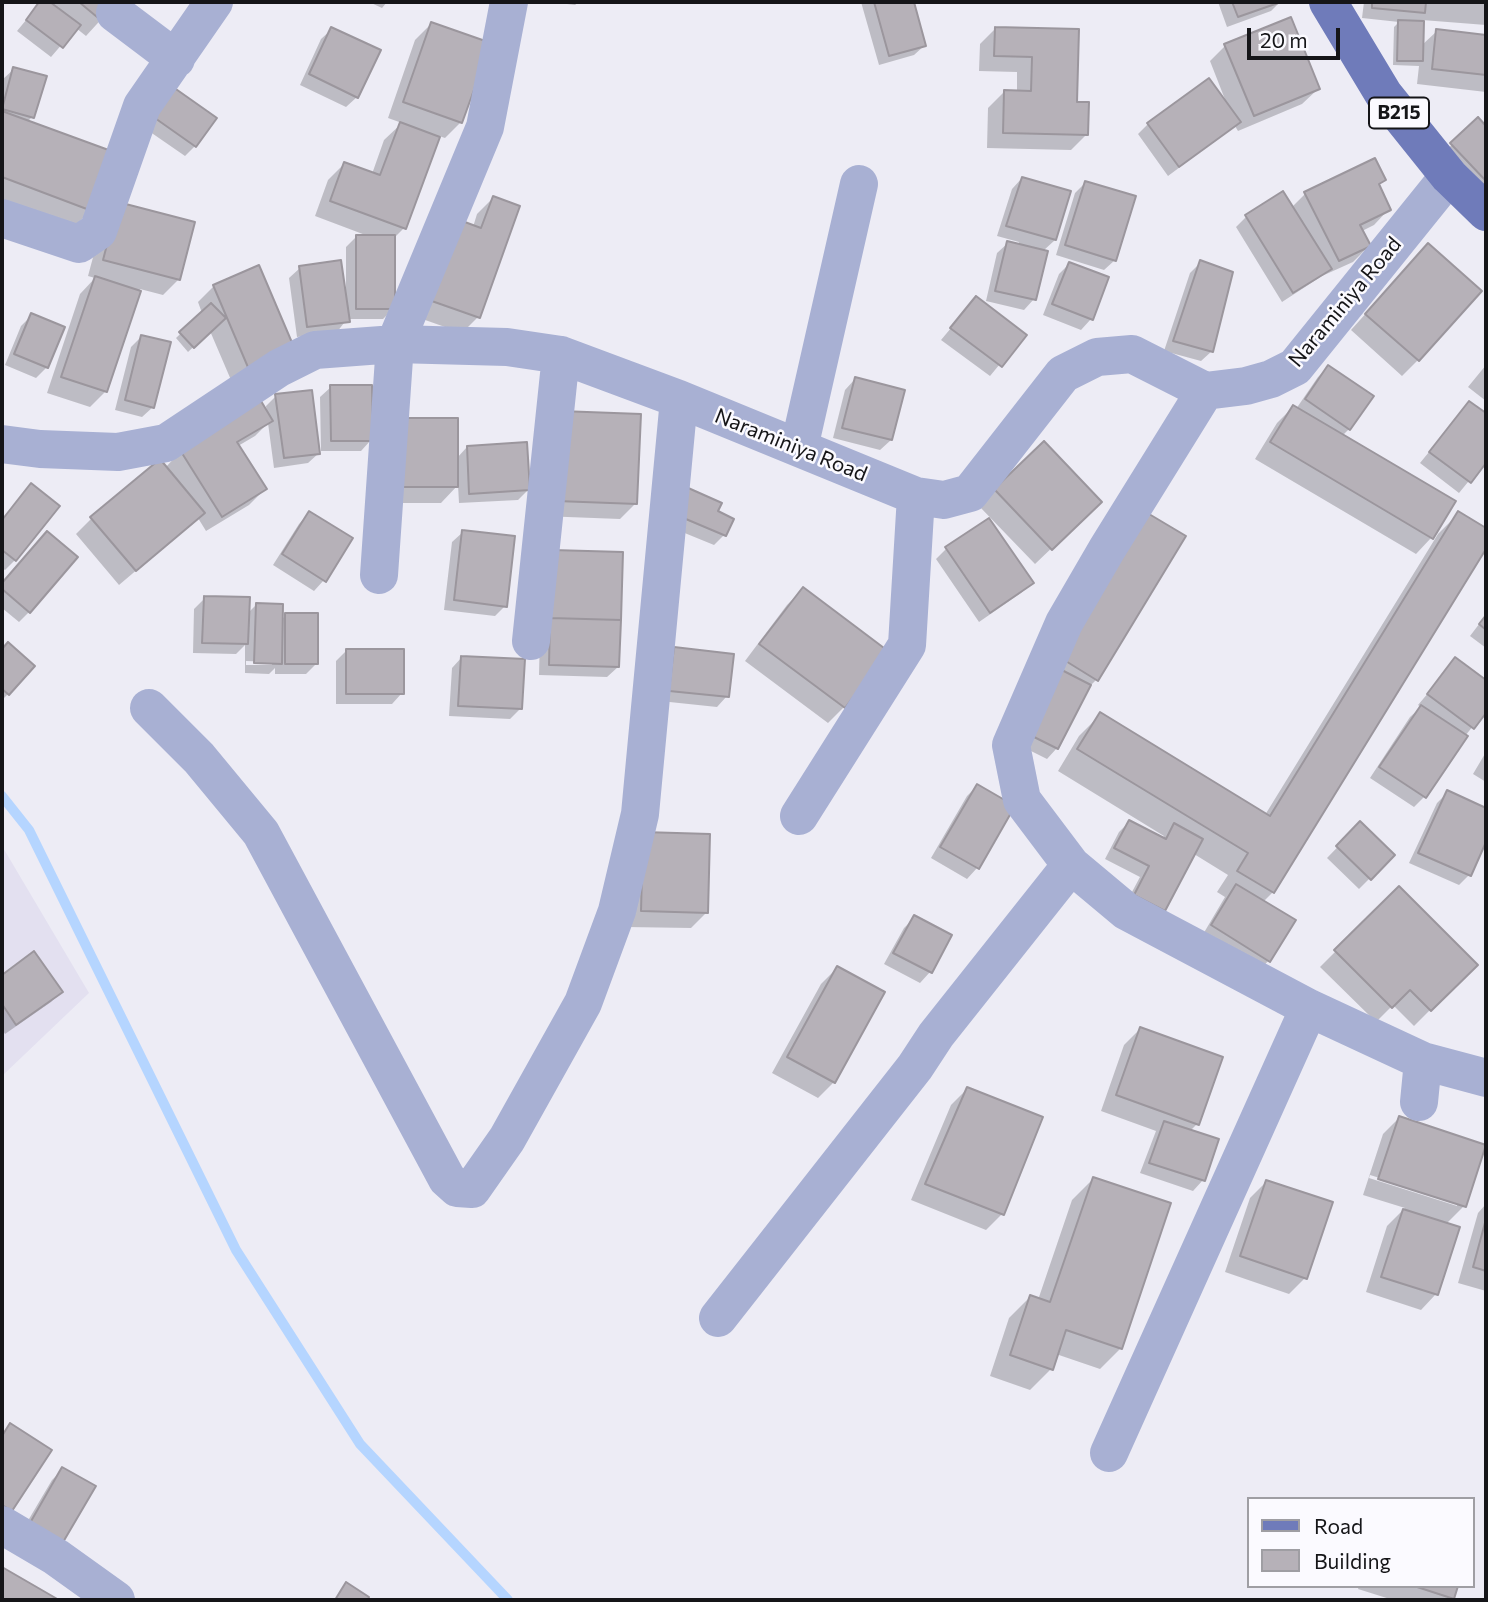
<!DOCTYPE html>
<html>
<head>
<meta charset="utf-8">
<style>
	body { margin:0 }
	#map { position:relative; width:1488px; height:1602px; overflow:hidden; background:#edecf5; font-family:Commissioner,sans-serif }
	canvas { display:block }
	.frame { position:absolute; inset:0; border:4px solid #151518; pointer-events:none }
	.legend { position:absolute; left:1247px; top:1497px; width:228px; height:91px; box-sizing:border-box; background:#fbfaff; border:2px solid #9f9ea3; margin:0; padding:9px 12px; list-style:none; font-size:21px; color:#151518 }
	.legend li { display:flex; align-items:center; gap:14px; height:35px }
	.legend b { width:35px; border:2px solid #9f9ea3 }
	.scale { position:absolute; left:1247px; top:28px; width:93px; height:32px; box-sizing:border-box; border:4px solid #151518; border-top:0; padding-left:9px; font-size:21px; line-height:24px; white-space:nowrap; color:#151518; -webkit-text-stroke:5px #fbfaff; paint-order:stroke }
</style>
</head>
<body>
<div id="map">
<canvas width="1488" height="1602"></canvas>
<div class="frame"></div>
<ul class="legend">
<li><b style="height:9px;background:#6f7bba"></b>Road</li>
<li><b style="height:19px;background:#b6b1b8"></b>Building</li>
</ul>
<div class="scale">20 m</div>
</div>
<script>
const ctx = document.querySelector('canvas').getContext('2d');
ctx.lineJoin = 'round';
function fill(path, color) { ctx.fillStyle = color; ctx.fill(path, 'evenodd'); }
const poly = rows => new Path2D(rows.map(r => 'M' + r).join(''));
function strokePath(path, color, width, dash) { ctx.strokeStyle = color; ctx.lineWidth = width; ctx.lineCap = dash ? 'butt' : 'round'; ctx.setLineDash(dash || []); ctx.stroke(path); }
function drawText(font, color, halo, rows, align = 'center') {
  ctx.font = font + ' Commissioner,sans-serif'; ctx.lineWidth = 5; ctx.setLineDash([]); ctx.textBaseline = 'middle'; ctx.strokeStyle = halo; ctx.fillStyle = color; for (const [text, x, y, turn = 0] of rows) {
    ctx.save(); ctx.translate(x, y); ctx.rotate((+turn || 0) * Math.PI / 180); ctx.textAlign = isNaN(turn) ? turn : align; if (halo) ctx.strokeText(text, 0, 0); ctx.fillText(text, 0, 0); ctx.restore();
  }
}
fill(poly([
	[2,846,89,993,2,1076]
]), '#e3e0f0');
fill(poly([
	[41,2,117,2,86,36,76,28,51,57,17,31],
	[369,2,387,2,382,8],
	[551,2,579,2,575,5],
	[861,2,913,2,925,45,914,55,879,65],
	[1218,2,1280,2,1271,11,1227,27],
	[1364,2,1486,2,1486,25,1422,20,1421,46,1437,31,1486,36,1486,92,1417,84,1419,66,1393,65,1394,27,1399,22,1362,18],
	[431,24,461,122,445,138,439,136,404,228,393,239,393,309,383,319,347,319,337,332,297,337,289,278,300,268,346,290,346,247,356,237,368,236,315,216,328,180,344,164,372,174,384,140,402,123,388,118,415,40],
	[996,28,1077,30,1075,104,1087,134,1071,150,987,148,988,108,1004,92,1017,92,1017,72,979,71,980,44],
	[332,29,357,97,346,107,300,85,321,39],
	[1225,46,1318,89,1302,104,1238,131,1235,126,1168,176,1138,134,1148,124,1226,102,1210,61],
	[14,69,32,117,27,122,91,210,75,226,2,199,2,85,3,79],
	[163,100,195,146,185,156,143,127],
	[1478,120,1486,129,1486,213,1436,160],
	[1022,178,1055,240,1043,251,1034,299,1024,310,986,301,997,253,1008,243,1018,245,1019,242,997,236,1012,189],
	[1085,183,1115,260,1104,270,1056,255,1075,193],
	[1378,185,1389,209,1374,225,1362,231,1369,246,1353,262,1322,276,1282,302,1236,227,1246,217,1283,194,1291,208,1305,194],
	[493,198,478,317,462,333,411,315,473,227,477,214],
	[103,220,179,279,163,295,140,289,106,391,90,407,47,393,80,294,95,278,88,276],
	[1413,261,1418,360,1402,376,1351,330],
	[1201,262,1212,351,1201,361,1164,351,1190,273],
	[1069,264,1107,278,1091,319,1081,330,1043,315,1059,274],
	[214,286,294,352,234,387,210,331,188,352,176,338,202,313,198,302],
	[976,298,1024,335,990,376,941,340],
	[32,315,47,367,36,378,5,365,21,326],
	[142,336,153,407,142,417,115,410,131,347],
	[1486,365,1486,401,1468,387],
	[1328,367,1349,429,1342,436,1431,538,1416,554,1255,459,1277,423,1293,407,1296,409,1318,377],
	[855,379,891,440,880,450,833,438,845,390],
	[331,387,371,440,361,451,321,451,320,397],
	[276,396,319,453,308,463,274,468,268,423,255,436,238,446,265,489,249,505,206,531,198,518,119,585,76,534,92,518,165,468,181,451,267,414,266,406],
	[1469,403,1486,416,1486,460,1459,493,1420,463],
	[545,428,636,503,620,519,541,516],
	[377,436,457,458,467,447,529,489,518,500,459,503,458,485,441,503,377,503],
	[31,486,15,560,5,570,2,568,2,520],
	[995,490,1100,502,1035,564,979,506],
	[716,512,724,535,714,545,665,525],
	[309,513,324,580,314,591,273,565,299,524],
	[1459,513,1484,528,1486,525,1486,545,1273,892,1263,902,1269,960,1259,971,1202,936,1225,897,1217,892,1228,875,1194,854,1125,905,1140,877,1105,859,1119,832,1129,822,1162,839,1164,836,1058,771,1079,736,1100,715,1265,815,1438,534],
	[1129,529,1096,680,1087,689,1057,748,1047,759,1011,741],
	[463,532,505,606,495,616,444,610,452,542],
	[36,544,29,612,19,622,2,608,2,584],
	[946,549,1032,583,1021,593,979,622,936,559],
	[803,589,886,651,844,707,828,723,745,661,787,605],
	[205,598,248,613,256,605,281,620,286,615,317,663,306,674,275,674,275,668,269,674,245,673,245,645,236,654,193,653,194,609],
	[246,661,272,662,272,665,246,665],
	[1486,615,1486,648,1470,636],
	[540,633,618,667,607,677,539,675],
	[8,644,8,694,2,700,2,650],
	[347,650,402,693,392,704,336,704,336,661],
	[462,657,521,708,510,719,449,716,452,668],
	[664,659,727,696,717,707,660,701],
	[1456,660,1486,683,1486,710,1465,736,1424,797,1414,807,1370,778,1410,717,1421,707,1418,705],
	[1486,752,1486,782,1473,774],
	[977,786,1013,806,977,868,967,879,931,858,967,796],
	[1448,792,1486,810,1486,838,1469,875,1459,885,1409,863,1437,803],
	[1360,824,1393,855,1359,889,1327,858],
	[628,850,707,912,691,928,626,927],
	[1399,888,1475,965,1414,1026,1393,1005,1376,1022,1320,967],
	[915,917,950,936,930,972,920,983,884,964,904,928],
	[34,954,61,991,51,1002,5,1034,2,1029,2,977],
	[837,968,834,1082,818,1098,772,1073,821,984],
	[1140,1029,1197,1124,1190,1131,1203,1180,1193,1191,1140,1173,1156,1131,1101,1111,1124,1045],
	[967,1089,1002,1214,986,1230,911,1200,951,1105],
	[1399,1118,1464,1206,1446,1224,1436,1294,1421,1310,1366,1292,1387,1226,1405,1208,1363,1195,1383,1134],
	[1370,1175,1457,1202,1457,1206,1369,1178],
	[1093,1179,1121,1348,1100,1369,1056,1354,1051,1369,1030,1390,990,1376,1009,1318,1030,1297,1038,1300,1072,1200],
	[1266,1182,1305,1278,1289,1294,1225,1272,1250,1198],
	[1486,1204,1486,1291,1458,1283,1478,1213],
	[63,1469,93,1487,16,1541,52,1480],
	[2,1569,56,1600,2,1600],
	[1359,1586,1456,1586,1450,1600,1393,1600,1358,1589]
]), '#0003');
strokePath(poly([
	[2,796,29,830,236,1250,360,1444,508,1600]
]), '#b5d5ff', 10);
const building = poly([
	[39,2,50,2,81,25,63,48,26,20,39,2],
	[79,2,120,2,103,22,79,2],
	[874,2,914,2,926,46,889,56,874,2],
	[1232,2,1281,2,1238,17,1232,2],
	[1372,2,1426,2,1425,13,1372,8,1372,2],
	[1291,17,1320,89,1254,116,1224,44,1291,17],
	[1398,20,1424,21,1423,61,1397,61,1398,20],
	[431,22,491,43,462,123,403,102,431,22],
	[331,27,381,50,358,98,309,74,331,27],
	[995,27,1079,29,1077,102,1089,102,1088,135,1003,133,1004,90,1031,91,1032,57,994,56,995,27],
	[1436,29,1486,35,1486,75,1432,69,1436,29],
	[13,67,47,76,34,118,2,109,13,67],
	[1209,78,1241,122,1179,167,1147,123,1209,78],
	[173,87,217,118,196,147,152,116,173,87],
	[2,111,114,152,92,211,2,177,2,111],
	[1478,117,1486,126,1486,181,1450,143,1478,117],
	[400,122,440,137,406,229,330,201,344,162,380,175,400,122],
	[1375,158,1386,180,1379,184,1391,210,1360,225,1371,246,1339,261,1304,192,1375,158],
	[1022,177,1071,191,1056,240,1006,226,1022,177],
	[1085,181,1136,196,1116,261,1065,245,1085,181],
	[1283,191,1332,269,1293,293,1245,215,1283,191],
	[493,196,520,206,480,318,426,299,454,218,481,228,493,196],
	[118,202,195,222,180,280,103,260,118,202],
	[356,235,395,235,395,309,356,309,356,235],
	[1007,241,1048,251,1036,300,995,291,1007,241],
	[1428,243,1482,291,1419,361,1365,314,1428,243],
	[341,260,350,322,307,327,299,266,341,260],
	[1200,260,1233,272,1213,352,1173,341,1200,260],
	[1069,262,1109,277,1093,320,1052,304,1069,262],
	[259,265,296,352,250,372,213,285,259,265],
	[95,276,141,291,107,392,61,377,95,276],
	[976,296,1027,335,1002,367,950,328,976,296],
	[211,303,226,318,194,348,179,332,211,303],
	[31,313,65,327,48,368,14,354,31,313],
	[141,335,171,342,154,408,125,400,141,335],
	[1328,365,1374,396,1350,430,1305,399,1328,365],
	[855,377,905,390,892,440,842,428,855,377],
	[330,385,372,385,373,441,331,441,330,385],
	[312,390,320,454,284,458,275,394,312,390],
	[261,401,273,421,237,442,267,489,222,517,180,450,261,401],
	[1469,401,1486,413,1486,463,1471,483,1429,452,1469,401],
	[1293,405,1456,501,1433,539,1270,442,1293,405],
	[560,411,641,414,637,504,556,501,560,411],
	[392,418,458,418,458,487,392,487,392,418],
	[1044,441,1102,502,1052,550,994,489,1044,441],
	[527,442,530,490,469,494,467,446,527,442],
	[160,459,205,513,136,571,90,517,160,459],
	[31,483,60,506,16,561,2,550,2,520,31,483],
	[686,487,722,503,718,511,734,519,726,536,674,514,686,487],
	[309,511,353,538,326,582,282,554,309,511],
	[1144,511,1186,536,1098,681,1056,655,1144,511],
	[1458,511,1486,528,1486,549,1274,893,1237,871,1248,853,1077,749,1100,712,1270,816,1458,511],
	[989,518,1034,583,990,613,945,547,989,518],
	[462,530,515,536,507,607,454,600,462,530],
	[47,531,78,557,30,613,2,589,2,583,47,531],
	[552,550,623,552,621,620,550,618,552,550],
	[803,587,888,651,845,708,759,644,803,587],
	[204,596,250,597,248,644,202,643,204,596],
	[256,603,283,604,282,664,254,663,256,603],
	[285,613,318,613,318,664,285,664,285,613],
	[1486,615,1486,630,1479,624,1486,615],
	[550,618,621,620,619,667,549,665,550,618],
	[8,642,35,666,9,695,2,689,2,649,8,642],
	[674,647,734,654,729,697,669,691,674,647],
	[346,649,404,649,404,694,346,694,346,649],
	[461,656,525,659,522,709,458,706,461,656],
	[1455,657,1486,680,1486,713,1474,729,1427,694,1455,657],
	[1054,666,1091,685,1058,749,1020,730,1054,666],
	[1421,705,1468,736,1426,798,1379,767,1421,705],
	[977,784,1015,806,979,869,940,847,977,784],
	[1447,790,1486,808,1486,842,1471,876,1418,853,1447,790],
	[1129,820,1166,839,1174,823,1203,839,1165,911,1134,895,1149,866,1114,848,1129,820],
	[1360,821,1395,855,1371,880,1336,846,1360,821],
	[643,832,710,834,708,913,641,911,643,832],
	[1236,884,1296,920,1270,962,1211,925,1236,884],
	[1399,886,1478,965,1431,1011,1410,990,1392,1008,1334,950,1399,886],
	[914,915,952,935,932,973,893,953,914,915],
	[34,951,63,992,16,1025,2,1004,2,975,34,951],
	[837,966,885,992,835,1083,787,1057,837,966],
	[1140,1027,1223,1057,1199,1125,1116,1095,1140,1027],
	[967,1087,1043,1117,1004,1215,925,1184,967,1087],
	[1399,1116,1486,1145,1466,1207,1378,1179,1399,1116],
	[1164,1121,1219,1139,1205,1181,1149,1163,1164,1121],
	[1093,1177,1171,1203,1122,1349,1066,1330,1053,1370,1010,1355,1030,1295,1050,1302,1093,1177],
	[1266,1180,1333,1202,1307,1279,1240,1256,1266,1180],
	[1403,1209,1460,1227,1438,1295,1381,1277,1403,1209],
	[1486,1219,1486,1271,1473,1267,1486,1219],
	[10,1423,52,1450,12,1511,2,1505,2,1436,10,1423],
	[62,1467,96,1486,59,1549,26,1530,62,1467],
	[2,1567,59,1600,2,1599,2,1567],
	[346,1582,369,1597,368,1600,335,1600,346,1582],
	[1414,1586,1458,1586,1454,1599,1414,1586]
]);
fill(building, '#b6b1b8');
strokePath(building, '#9b969d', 2);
strokePath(poly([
	[115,13,176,59],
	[2,218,79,244,98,231,142,106,214,2],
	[1205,391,1107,549,1064,623,1011,745,1022,800,1071,865,1126,911,1309,1008,1423,1061,1486,1078],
	[2,444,40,449,118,452,166,443,279,368,315,350,395,344,507,347,561,355,679,399,916,496,944,500,970,493,1063,374,1097,357,1132,354,1205,391,1246,386,1271,379,1295,367,1449,176],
	[799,448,859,184],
	[379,575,395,344,485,127,509,2],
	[531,641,561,355],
	[149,708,199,758,261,833,447,1179,457,1188,472,1189,507,1139,583,1003,617,911,640,814,679,399],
	[799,816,907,645,916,496],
	[1419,1102,1423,1061],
	[718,1318,915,1067,936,1035,1071,865],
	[1109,1453,1309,1008],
	[2,1525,56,1557,116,1600]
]), '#a8b0d3', 38);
strokePath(poly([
	[1328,2,1384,95,1449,176,1486,212]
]), '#6f7bba', 38);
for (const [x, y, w] of [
	[1399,113,60]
]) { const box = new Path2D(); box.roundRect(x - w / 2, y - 15.5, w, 31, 5); ctx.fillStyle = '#fbfaff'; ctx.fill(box); strokePath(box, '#151518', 2); }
drawText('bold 19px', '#151518', null, [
	["B215",1399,113]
]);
drawText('21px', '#151518', '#fbfaff', [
	["Naraminiya Road",1345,302,-50],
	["Naraminiya Road",791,445,22]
]);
</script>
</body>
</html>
